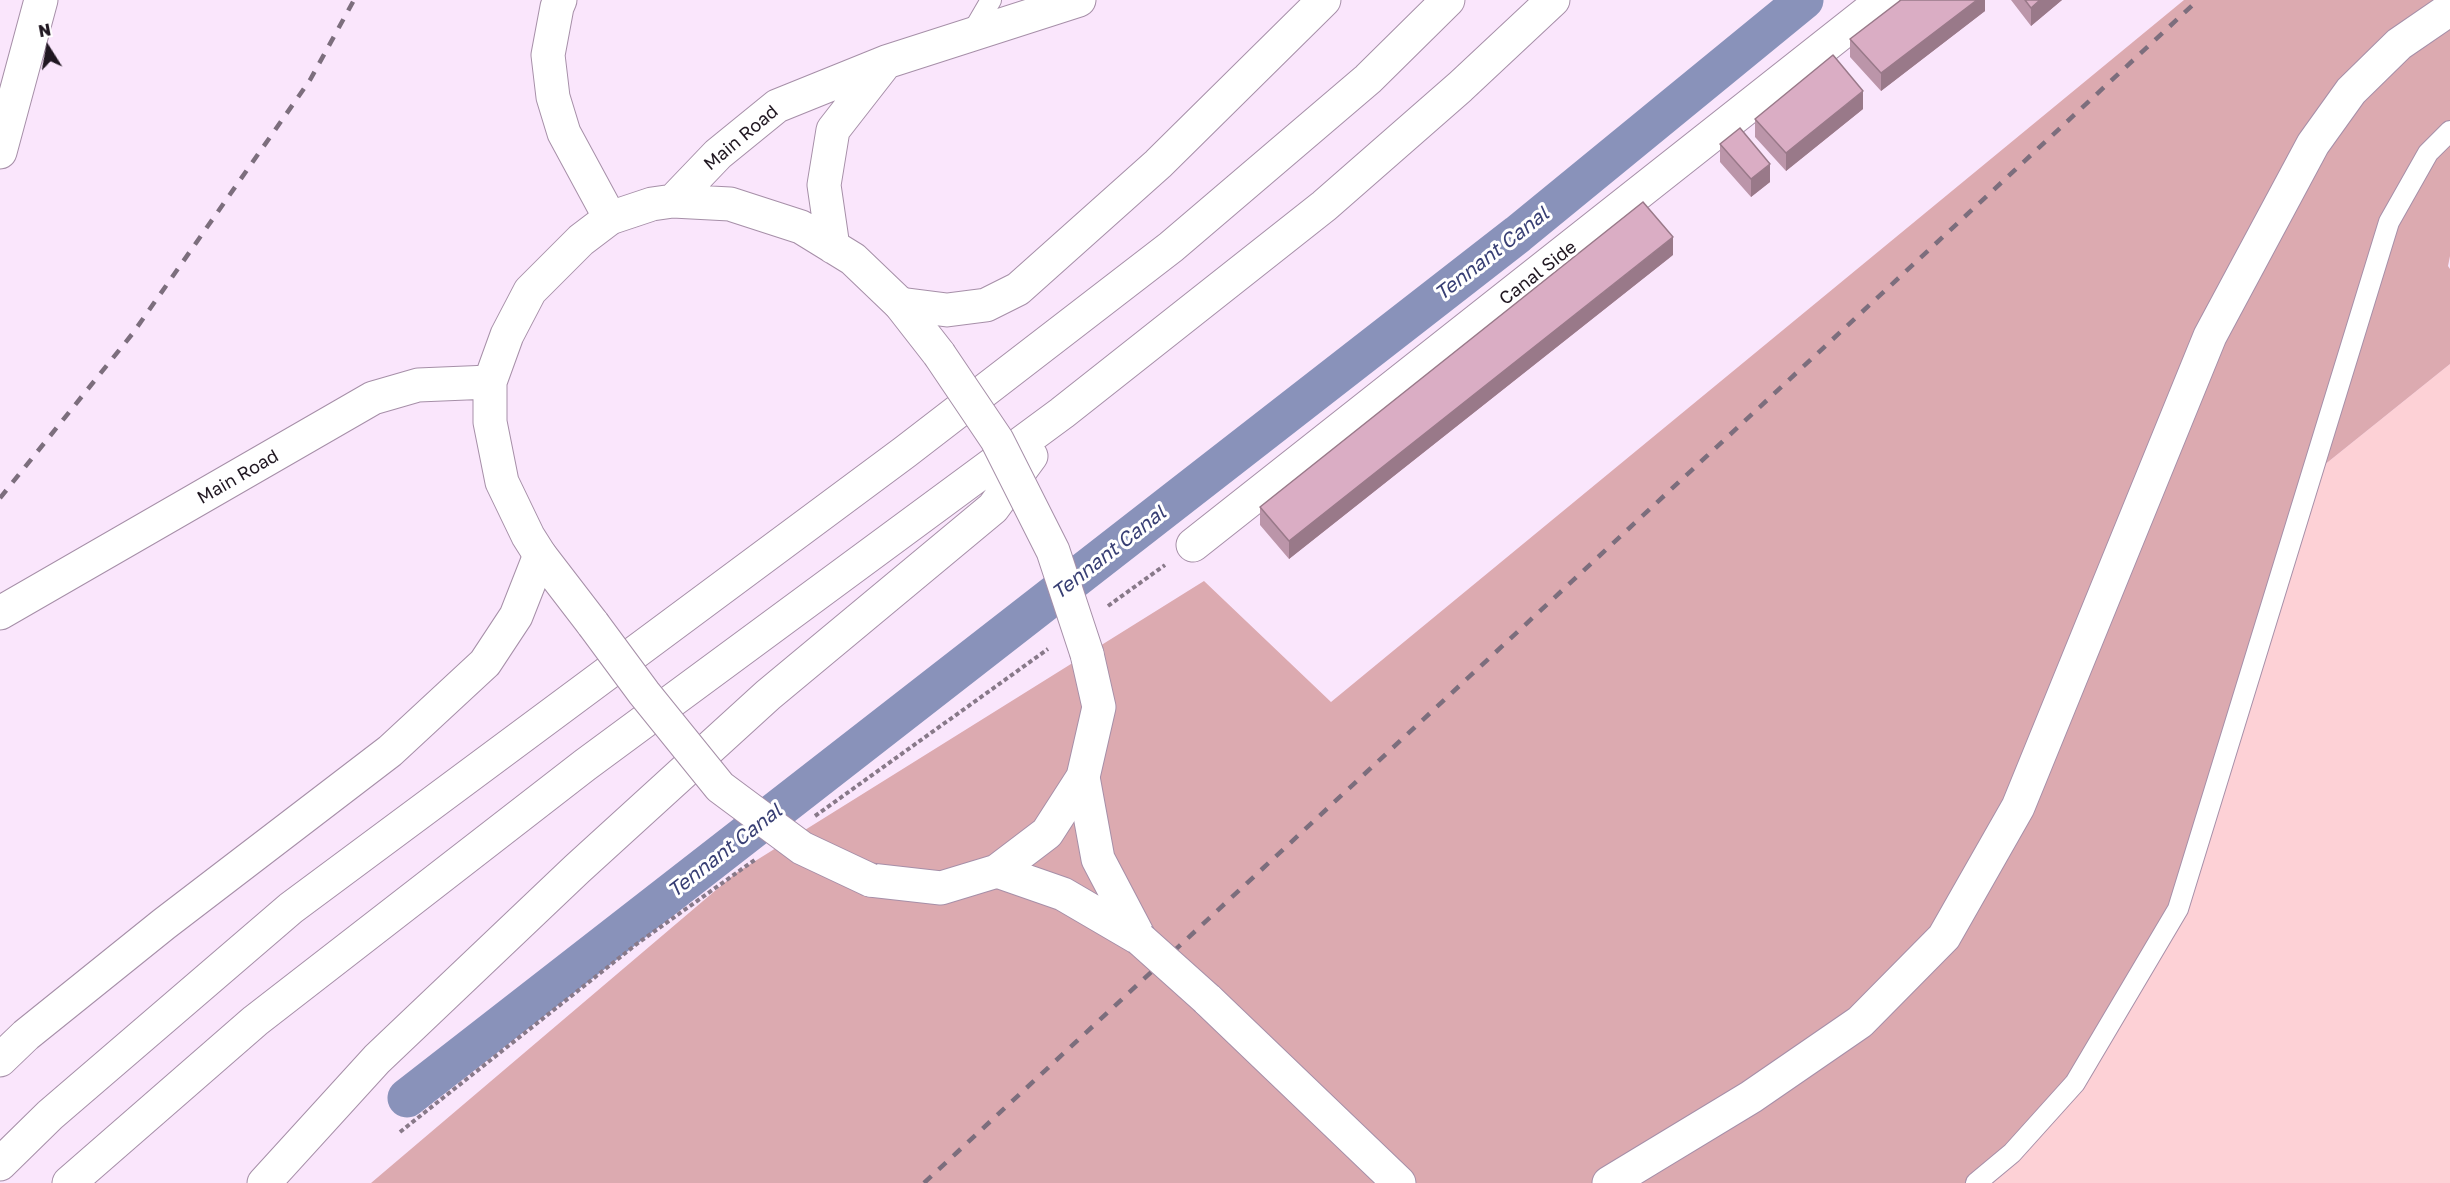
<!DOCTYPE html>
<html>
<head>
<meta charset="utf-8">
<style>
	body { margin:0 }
	#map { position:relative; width:2450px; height:1183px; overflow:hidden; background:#fae6fc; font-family:"Golos Text",sans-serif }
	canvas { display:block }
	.north { position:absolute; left:18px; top:18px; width:60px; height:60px; -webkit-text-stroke:4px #fff; paint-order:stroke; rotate:349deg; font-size:16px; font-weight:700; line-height:24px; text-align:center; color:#201721 }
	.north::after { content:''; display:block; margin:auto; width:21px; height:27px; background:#201721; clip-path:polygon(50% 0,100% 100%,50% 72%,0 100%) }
</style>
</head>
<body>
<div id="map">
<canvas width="2450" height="1183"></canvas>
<div class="north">N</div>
</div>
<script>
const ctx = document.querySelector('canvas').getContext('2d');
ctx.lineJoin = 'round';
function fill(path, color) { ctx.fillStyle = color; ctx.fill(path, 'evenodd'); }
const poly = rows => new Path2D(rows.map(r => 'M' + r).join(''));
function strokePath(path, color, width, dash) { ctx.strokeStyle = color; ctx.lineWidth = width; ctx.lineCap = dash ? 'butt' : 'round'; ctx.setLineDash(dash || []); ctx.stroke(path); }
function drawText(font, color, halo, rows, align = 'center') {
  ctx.font = font + ' "Golos Text",sans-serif'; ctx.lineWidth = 6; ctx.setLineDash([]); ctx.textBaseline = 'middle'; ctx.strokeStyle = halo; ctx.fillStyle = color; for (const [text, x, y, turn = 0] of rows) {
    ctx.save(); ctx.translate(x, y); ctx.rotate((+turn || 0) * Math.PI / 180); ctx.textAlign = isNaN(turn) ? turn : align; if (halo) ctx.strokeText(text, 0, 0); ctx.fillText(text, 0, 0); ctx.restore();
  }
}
fill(poly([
	[2450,364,2450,1183,1970,1183,2313,474]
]), '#fdd1d6');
fill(poly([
	[2184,0,2450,0,2450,256,2448,266,2450,269,2450,364,2313,474,2178,909,2075,1083,1976,1183,371,1183,736,873,1204,581,1331,702]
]), '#dcaab0');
strokePath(poly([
	[407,1098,1518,234,1804,0]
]), '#8992ba', 39);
const lane = poly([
	[970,36,991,0],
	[1976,1183,2012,1153,2075,1083,2178,909,2389,222,2428,153,2450,131]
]);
const street = poly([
	[560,0,557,7,548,55,553,97,564,133,610,218],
	[0,152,41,0],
	[1193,545,1883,0]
]);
const secondary = poly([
	[1083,777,1098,859,1140,939],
	[997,871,1063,894,1140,939],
	[1207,999,1399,1183],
	[1609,1183,1751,1097,1860,1022,1944,937,2018,807,2210,336,2313,144,2351,91,2399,44,2450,9]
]);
const primary = poly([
	[673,201,718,154,777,106,886,62,1079,0],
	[833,247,824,185,833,130,886,62],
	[0,613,373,398,418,385,490,382],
	[593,624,540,555,528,536,502,482,490,422,490,382,507,335,530,291,581,240,610,218,652,204,673,201,730,204,801,227,853,259,900,304,939,354],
	[870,880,941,888,997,871,1047,833,1083,777,1099,707,1087,654]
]);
const highway = poly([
	[900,304,947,310,986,305,1018,289,1158,164,1324,0],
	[0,1060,26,1035,164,924,390,751,485,663,516,616,540,555],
	[0,1164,50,1115,291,908,905,452,1171,247,1368,79,1448,0],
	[69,1183,255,1021,585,765,1062,413,1324,206,1460,87,1553,0],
	[264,1183,377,1059,577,869,768,695,993,508,1031,456]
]);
strokePath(lane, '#a68fa8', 22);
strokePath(street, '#a68fa8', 35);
strokePath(secondary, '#a68fa8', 35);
strokePath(primary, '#a68fa8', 35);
strokePath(highway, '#a68fa8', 35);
strokePath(poly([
	[1108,606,1165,565],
	[815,816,1048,649],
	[400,1132,638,943,756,859]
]), '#887989', 4, [4.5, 3]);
strokePath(lane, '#fff', 20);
strokePath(street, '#fff', 33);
strokePath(secondary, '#fff', 33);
strokePath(primary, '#fff', 33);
strokePath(highway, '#fff', 33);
strokePath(poly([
	[0,498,133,333,310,80,354,0],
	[924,1183,2198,0]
]), '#7c6e7d', 4.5, [10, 10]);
const secondaryBridge = poly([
	[1140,939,1207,999]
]);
const primaryBridge = poly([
	[939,354,997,440,1053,551,1087,654],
	[593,624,644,693,720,787,802,848,870,880]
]);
strokePath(secondaryBridge, '#a68fa8', 35, []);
strokePath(primaryBridge, '#a68fa8', 35, []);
strokePath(secondaryBridge, '#fff', 33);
strokePath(primaryBridge, '#fff', 33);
fill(poly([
	[1985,0,1985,11,1881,91,1850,57,1850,39],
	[2011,0,2062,0,2031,26],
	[1863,109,1786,171,1755,137,1755,119],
	[1720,144,1770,182,1751,197,1720,162],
	[1673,255,1289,559,1260,525,1260,507]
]), '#bb95a9');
fill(poly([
	[1977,0,1985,0,1985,11,1881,91,1881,73],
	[2040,0,2062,0,2031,26,2031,8],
	[1863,91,1863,109,1786,171,1786,153],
	[1770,164,1770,182,1751,197,1751,179],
	[1673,237,1673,255,1289,559,1289,541]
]), '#997989');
const building = poly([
	[1901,0,1977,0,1881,73,1850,39,1901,0],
	[2025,0,2040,0,2031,8,2025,0],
	[1833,55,1863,91,1786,153,1755,119,1833,55],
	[1740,128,1770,164,1751,179,1720,144,1740,128],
	[1643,202,1673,237,1289,541,1260,507,1643,202]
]);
fill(building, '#daadc4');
strokePath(building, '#997989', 1.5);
drawText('18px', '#201721', '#fff', [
	["Main Road",741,138,-40],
	["Canal Side",1538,273,-38],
	["Main Road",238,477,-30]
]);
drawText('italic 20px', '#383f74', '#fff', [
	["Tennant Canal",1492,254,-38],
	["Tennant Canal",1109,553,-38],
	["Tennant Canal",725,851,-38]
]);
</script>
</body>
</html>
